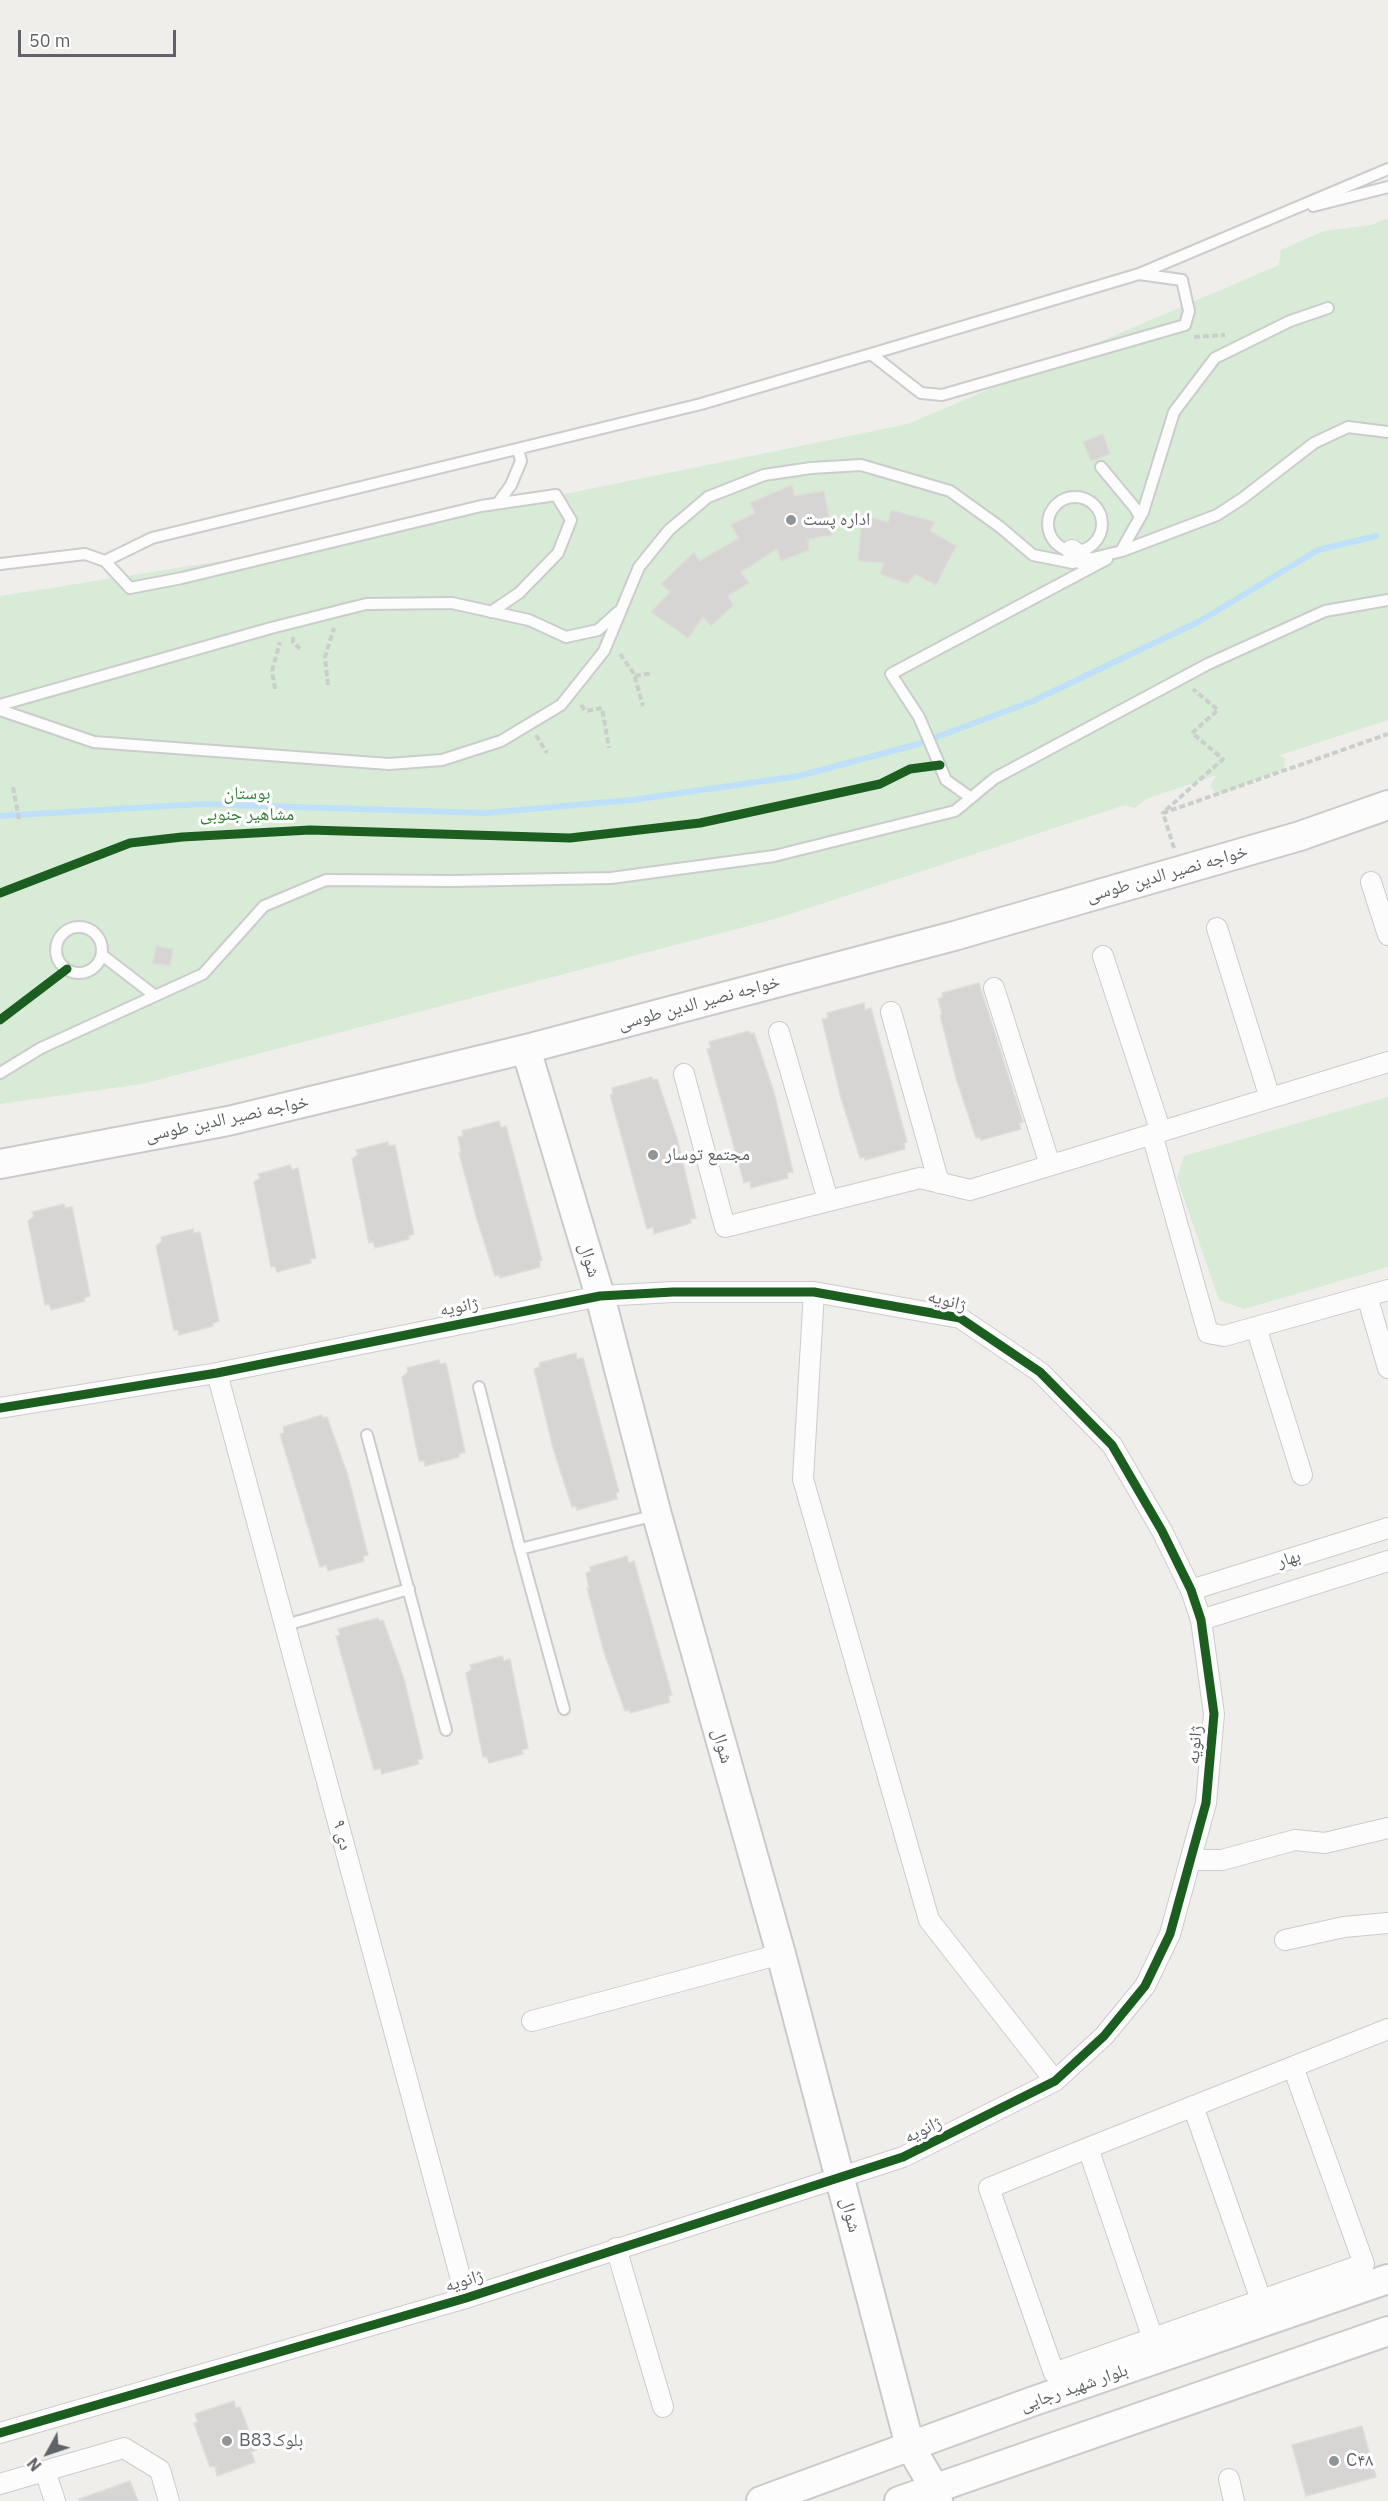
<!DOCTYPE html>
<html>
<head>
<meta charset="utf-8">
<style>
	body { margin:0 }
	#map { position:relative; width:1388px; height:2501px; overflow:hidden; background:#efeeea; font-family:"IBM Plex Sans",sans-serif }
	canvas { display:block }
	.north { position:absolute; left:18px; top:2423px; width:60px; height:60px; -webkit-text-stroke:4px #fff; paint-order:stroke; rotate:230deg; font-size:16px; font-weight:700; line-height:24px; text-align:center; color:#5f6368 }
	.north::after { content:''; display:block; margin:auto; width:21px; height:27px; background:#5f6368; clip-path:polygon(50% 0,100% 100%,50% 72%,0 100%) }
	.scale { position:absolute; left:18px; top:30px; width:158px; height:27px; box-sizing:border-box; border:3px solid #5f6368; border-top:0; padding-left:8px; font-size:18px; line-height:21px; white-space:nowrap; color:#5f6368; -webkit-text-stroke:4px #fff; paint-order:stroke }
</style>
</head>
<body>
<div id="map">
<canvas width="1388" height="2501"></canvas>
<div class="north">N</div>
<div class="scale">50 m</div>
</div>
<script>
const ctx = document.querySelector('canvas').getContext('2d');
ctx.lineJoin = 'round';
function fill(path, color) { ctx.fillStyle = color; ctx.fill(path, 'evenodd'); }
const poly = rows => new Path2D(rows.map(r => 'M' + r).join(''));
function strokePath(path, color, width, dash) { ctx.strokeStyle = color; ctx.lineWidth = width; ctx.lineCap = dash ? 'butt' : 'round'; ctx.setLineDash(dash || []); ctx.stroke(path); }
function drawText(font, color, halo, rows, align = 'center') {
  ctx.font = font + ' "IBM Plex Sans","Noto Naskh Arabic",sans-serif'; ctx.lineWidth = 6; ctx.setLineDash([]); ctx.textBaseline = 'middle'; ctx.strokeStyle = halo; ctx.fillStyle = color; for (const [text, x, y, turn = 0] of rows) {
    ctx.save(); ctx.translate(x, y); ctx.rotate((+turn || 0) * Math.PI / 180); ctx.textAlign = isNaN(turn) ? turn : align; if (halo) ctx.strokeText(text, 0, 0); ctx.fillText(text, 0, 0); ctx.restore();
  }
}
fill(poly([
	[1388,218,1388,720,1280,755,1285,759,1284,769,1217,795,1210,786,1217,775,1146,799,1135,808,1125,805,775,919,142,1084,0,1104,0,596,291,550,908,424,1279,265,1281,250,1324,231,1371,225],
	[1388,1097,1388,1267,1244,1309,1219,1300,1177,1178,1184,1156]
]), '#d8ebd6');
strokePath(poly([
	[0,816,201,804,486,813,632,800,799,776,918,744,1033,701,1200,621,1318,550,1376,536]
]), '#bfe0f9', 6);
const building = poly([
	[1103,434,1110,454,1091,461,1083,442,1103,434],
	[792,485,794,496,824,491,832,535,808,539,809,550,781,561,777,549,741,572,749,583,728,596,733,606,711,626,703,617,688,638,651,612,670,592,661,584,694,552,699,561,739,538,731,525,755,513,750,503,792,485],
	[891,510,935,522,930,531,956,546,936,585,915,574,908,584,880,574,884,563,858,561,862,515,888,522,891,510],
	[156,946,173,949,170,966,153,963,156,946],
	[979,983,1023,1122,1019,1123,1021,1129,981,1140,980,1137,976,1138,956,1078,940,1015,942,1014,938,999,943,997,942,993,979,983],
	[864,1003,865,1010,871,1008,907,1142,904,1143,905,1149,865,1160,864,1157,860,1158,841,1098,822,1019,828,1018,827,1013,864,1003],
	[749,1031,750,1034,754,1033,774,1092,793,1172,787,1173,788,1178,751,1188,750,1181,744,1183,707,1049,711,1048,709,1042,749,1031],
	[652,1077,653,1080,657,1079,677,1138,696,1218,690,1219,691,1223,654,1234,653,1227,647,1229,610,1095,613,1094,612,1088,652,1077],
	[499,1121,501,1128,506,1126,542,1260,539,1261,540,1267,500,1278,499,1275,495,1276,476,1216,459,1153,461,1152,458,1137,463,1136,462,1131,499,1121],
	[388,1142,389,1146,395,1145,414,1234,408,1236,409,1239,375,1248,373,1242,369,1243,352,1159,358,1154,356,1150,388,1142],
	[290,1165,292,1170,298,1168,316,1258,310,1259,311,1263,277,1272,275,1266,271,1267,254,1182,260,1178,258,1174,290,1165],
	[64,1204,65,1208,72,1207,90,1296,84,1298,85,1301,51,1310,49,1304,45,1305,28,1221,34,1216,32,1212,64,1204],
	[193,1229,194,1233,200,1232,219,1321,213,1323,213,1326,179,1335,178,1330,174,1330,156,1246,162,1241,161,1237,193,1229],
	[576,1353,577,1359,583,1358,619,1492,616,1493,617,1499,577,1510,576,1506,572,1507,553,1448,534,1369,540,1367,539,1363,576,1353],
	[439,1360,440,1364,446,1363,465,1452,459,1454,459,1457,425,1466,424,1461,419,1461,402,1377,408,1372,407,1368,439,1360],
	[322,1415,323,1418,327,1417,348,1476,368,1555,363,1556,364,1561,328,1571,326,1565,320,1567,280,1434,284,1433,283,1427,322,1415],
	[627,1556,629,1563,634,1561,672,1695,668,1696,670,1702,630,1713,629,1710,625,1711,604,1652,587,1588,589,1588,586,1573,591,1571,590,1567,627,1556],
	[378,1618,379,1621,383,1620,404,1679,423,1758,417,1760,419,1764,382,1774,380,1768,374,1770,336,1636,340,1635,338,1629,378,1618],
	[502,1656,504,1661,510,1659,528,1748,522,1750,523,1754,489,1763,487,1757,483,1757,466,1673,472,1669,470,1665,502,1656],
	[234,2401,236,2408,240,2407,256,2450,251,2452,255,2462,217,2476,215,2466,210,2467,194,2423,198,2422,195,2414,234,2401],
	[1362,2426,1376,2477,1306,2496,1292,2445,1362,2426],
	[130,2481,138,2501,80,2501,79,2499,130,2481]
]);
fill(building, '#d6d5d3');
strokePath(building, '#deddd9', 1.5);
const lane = poly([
	[1313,206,1388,187],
	[1139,274,1388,169],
	[1101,467,1135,508,1140,517],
	'1048 524a27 27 0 1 1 54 0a27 27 0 1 1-54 0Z',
	[498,503,511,485,521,461,518,449],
	[1121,551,1143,512,1174,412,1215,358,1290,321,1328,308],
	[105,561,130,588,182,578,481,506,556,495,571,520,558,553,519,593,491,612],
	[0,564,85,554,105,561,152,538,701,404,871,354,1139,274,1182,280,1189,311,1185,325,942,395,921,393,871,354],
	[0,705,271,628,366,604,452,603,529,620,566,637,598,630,618,612],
	[0,710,94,742,389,764,442,760,501,741,561,705,604,651,639,567,669,530,708,497,764,475,811,468,861,465,950,491,1000,527,1033,555,1073,563,1122,551,1217,515,1243,498,1314,443,1348,427,1388,432],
	[971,798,946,780,919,717,891,674,1107,559],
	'56 950a23 23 0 1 1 46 0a23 23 0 1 1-46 0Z',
	[102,955,154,995],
	[0,1073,41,1048,203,974,264,906,326,880,453,881,611,878,774,856,955,811,995,778,1208,664,1325,611,1388,600],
	[479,1387,520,1549,564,1709],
	[367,1435,446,1730],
	[520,1549,656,1515],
	[286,1625,409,1589]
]);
const street = poly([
	[1072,550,1084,560],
	[1371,882,1388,935],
	[1217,928,1270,1098],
	[1103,956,1161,1132],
	[994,988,1050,1165],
	[891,1012,939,1183],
	[779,1032,828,1200],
	[684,1074,725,1227,920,1178,970,1190,1388,1062],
	[1152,1134,1208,1333,1224,1336,1388,1290],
	[814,1292,803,1479,929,1920,1055,2081],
	[1367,1296,1388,1368],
	[1256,1327,1302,1475],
	[217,1373,466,2298],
	[0,1408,217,1373,600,1296,673,1292,814,1292,960,1318,1040,1372,1112,1445,1162,1531,1191,1590,1201,1620,1214,1714,1206,1803,1170,1934,1145,1986,1104,2036,1055,2081,903,2157,466,2298,0,2433],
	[1191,1590,1388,1528],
	[1201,1620,1388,1561],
	[1191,1860,1222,1860,1295,1840,1325,1843,1388,1828],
	[1285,1940,1344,1927,1388,1923],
	[532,2021,781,1954],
	[1293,2067,1364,2264,1054,2373,989,2188,1088,2148,1388,2029],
	[1193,2106,1261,2300],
	[1088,2148,1153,2339],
	[616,2248,663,2407],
	[45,2471,55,2501],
	[1229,2479,1234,2501],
	[0,2484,124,2448,160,2470,169,2501]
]);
const secondary = poly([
	[526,1049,600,1296,657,1515,781,1954,910,2446,935,2489,938,2501],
	[0,1164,228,1121,526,1049,954,936,1300,836,1388,805],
	[761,2501,1031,2402,1388,2279],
	[899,2501,1388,2331]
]);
strokePath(lane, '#cbcccc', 14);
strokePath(street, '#cbcccc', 22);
strokePath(secondary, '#cacacb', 32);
strokePath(poly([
	[1194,337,1225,335],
	[293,637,293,642,300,649],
	[620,654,634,674,643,706],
	[635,676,653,673],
	[328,685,325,657,334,628],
	[275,689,272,671,280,642],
	[581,705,586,711,602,708,609,748],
	[536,735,547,753],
	[13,787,19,819],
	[1166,810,1223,759,1192,733,1218,710,1193,689],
	[1174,848,1163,813,1388,734]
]), '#cacfcc', 4, [6, 3]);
strokePath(lane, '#fdfcfc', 10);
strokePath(street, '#fdfcfc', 20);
strokePath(secondary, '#fdfcfc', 28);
strokePath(poly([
	[0,893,130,843,182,837,310,830,570,838,700,823,880,784,910,769,940,765],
	[0,1020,67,969],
	[0,1408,217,1373,600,1296,673,1292,814,1292,960,1318,1040,1372,1112,1445,1162,1531,1191,1590,1201,1620,1214,1714,1206,1803,1170,1934,1145,1986,1104,2036,1055,2081,903,2157,466,2298,0,2433]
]), '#1b5e20', 9);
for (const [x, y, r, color] of [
	[791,520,6,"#919496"],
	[653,1155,6,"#919496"],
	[227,2441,6,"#919496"],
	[1334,2461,6,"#919496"]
]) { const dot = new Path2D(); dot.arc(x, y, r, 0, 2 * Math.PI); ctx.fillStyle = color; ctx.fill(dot); strokePath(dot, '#fff', 2); }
drawText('18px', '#5f6368', '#fff', [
	["اداره پست",803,520],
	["مجتمع توسار",665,1155],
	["B83بلوک",239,2441],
	["C۴۸",1346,2461]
], 'left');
drawText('18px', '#348238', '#fff', [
	["بوستان",247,794],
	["مشاهیر جنوبی",247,815]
]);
drawText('18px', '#5f6368', '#fff', [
	["خواجه نصیر الدین طوسی",1167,874,-16],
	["خواجه نصیر الدین طوسی",699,1003,-15],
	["خواجه نصیر الدین طوسی",227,1119,-12],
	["شوال",589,1260,73],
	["ژانویه",947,1301,15],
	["ژانویه",459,1307,-11],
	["بهار",1289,1559,-17],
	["ژانویه",1195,1745,-85],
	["شوال",722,1746,74],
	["۹ دی",342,1835,75],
	["ژانویه",923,2130,-26],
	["شوال",850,2215,75],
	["ژانویه",464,2281,-17],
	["بلوار شهید رجایی",1074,2388,-19]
]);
</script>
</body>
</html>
